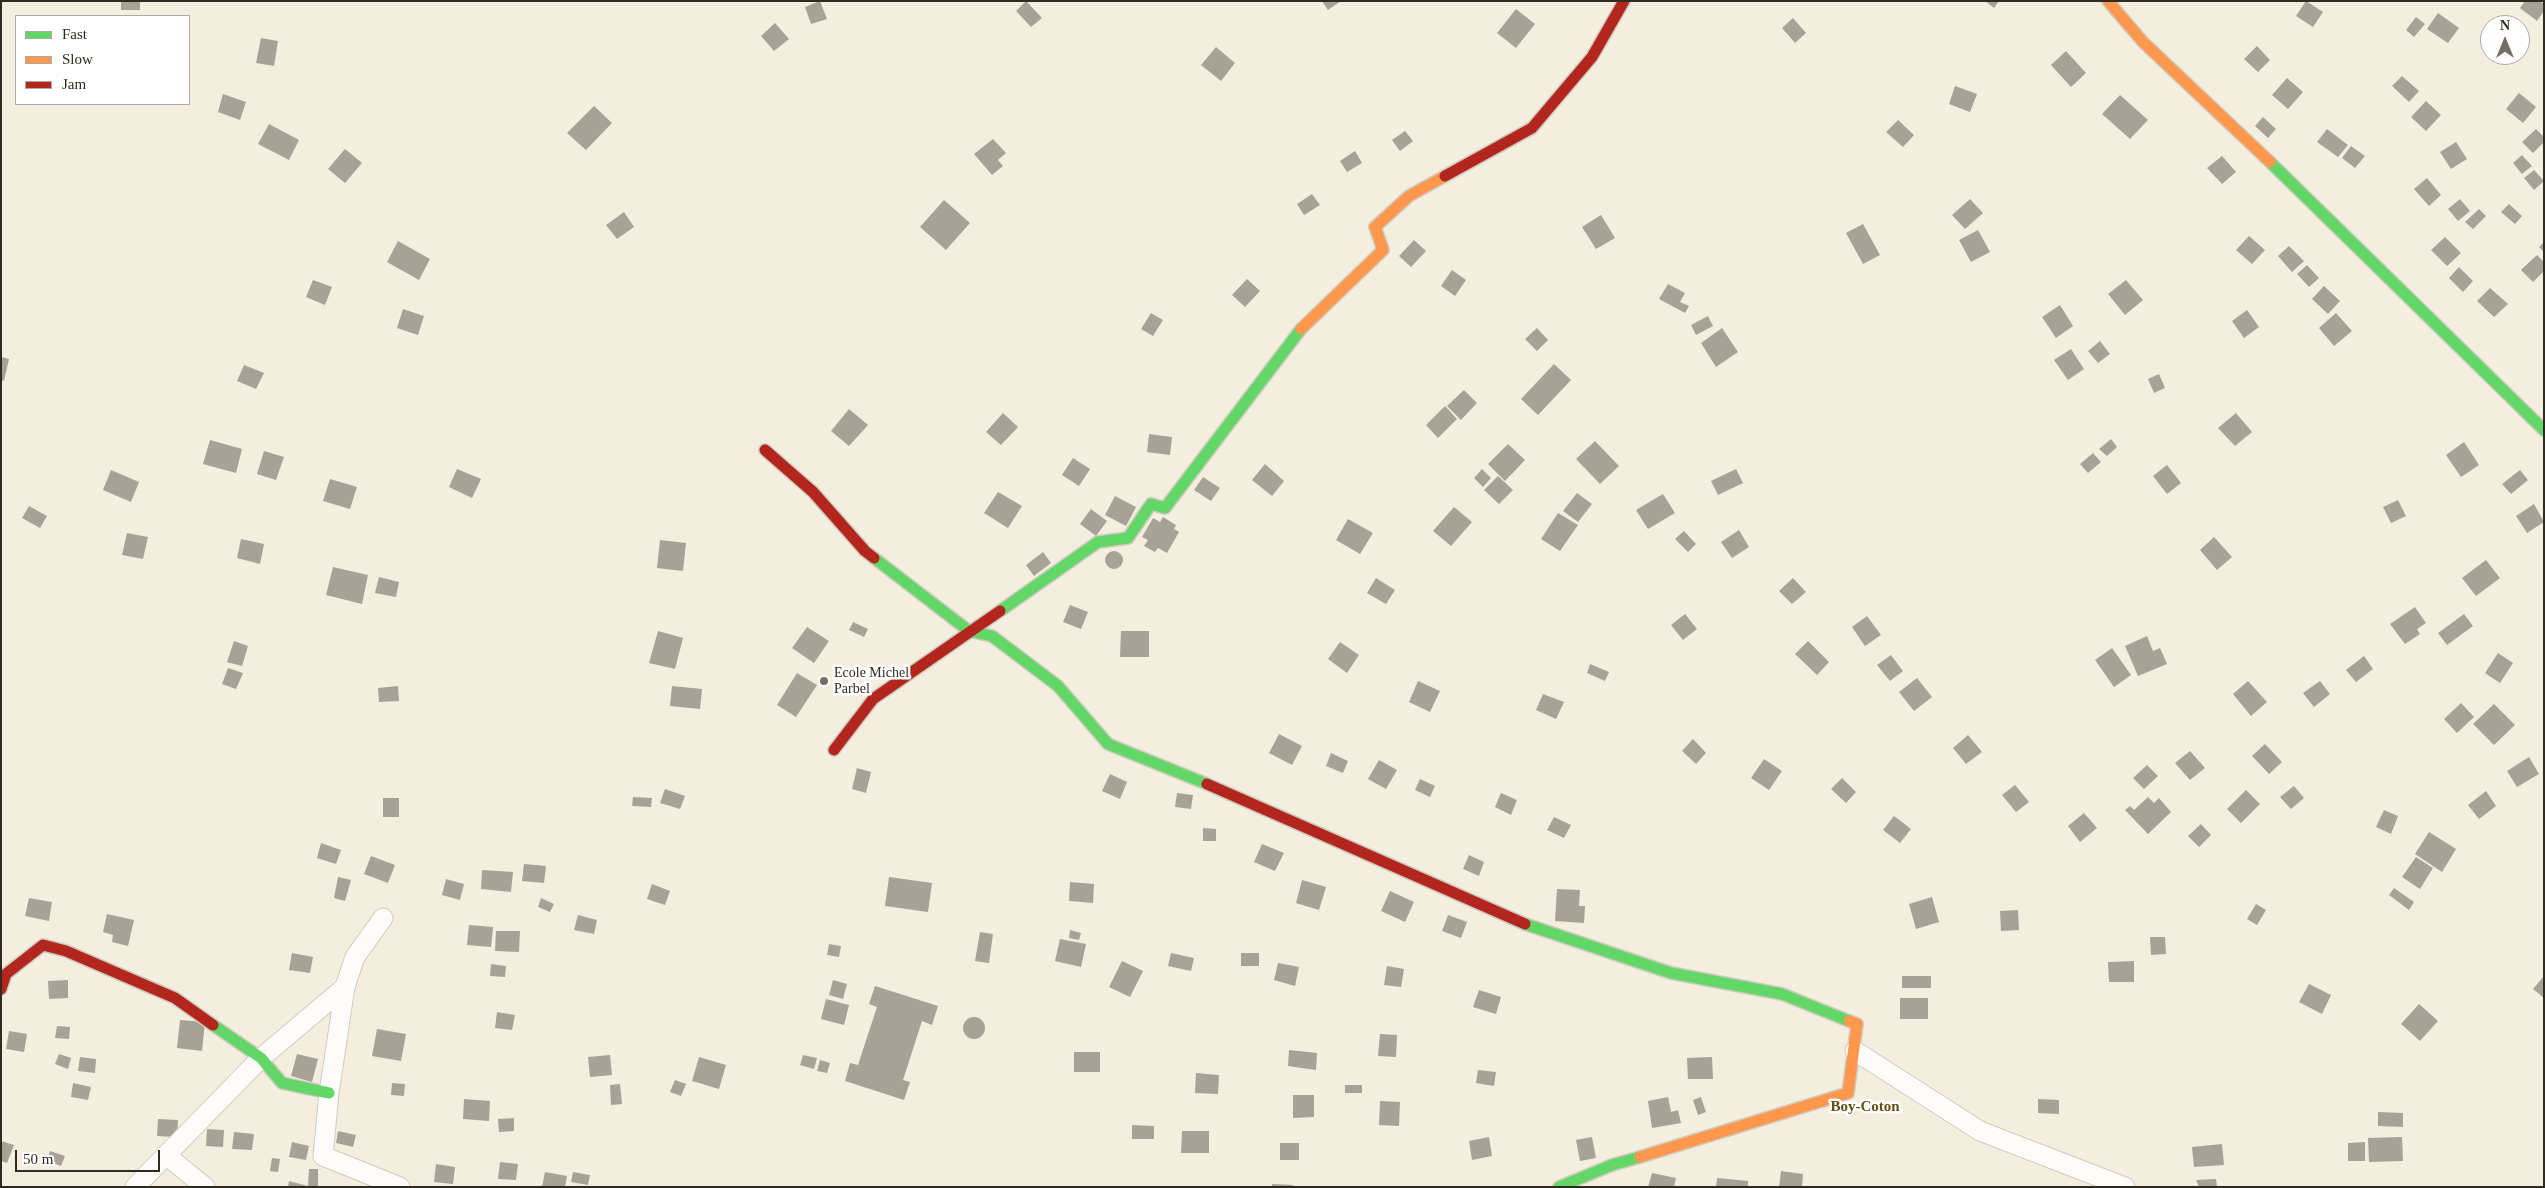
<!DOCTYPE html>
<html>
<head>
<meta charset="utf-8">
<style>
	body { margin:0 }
	#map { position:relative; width:2545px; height:1188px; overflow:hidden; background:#f4eede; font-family:"Times New Roman",serif }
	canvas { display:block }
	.frame { position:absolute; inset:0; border:2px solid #2f2b20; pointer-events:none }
	.legend { position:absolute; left:15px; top:15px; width:175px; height:90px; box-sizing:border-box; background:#fff; border:1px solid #acaaa6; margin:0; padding:6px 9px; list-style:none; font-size:15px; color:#2f2b20 }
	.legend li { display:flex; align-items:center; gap:10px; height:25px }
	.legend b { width:25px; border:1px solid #acaaa6 }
	.north { position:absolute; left:2480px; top:15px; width:50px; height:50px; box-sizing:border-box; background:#fff; border:1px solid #acaaa6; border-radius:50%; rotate:0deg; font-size:14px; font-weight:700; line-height:20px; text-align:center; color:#2f2b20 }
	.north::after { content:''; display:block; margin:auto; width:18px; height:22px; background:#746f62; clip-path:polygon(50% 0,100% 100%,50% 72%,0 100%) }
	.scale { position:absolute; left:15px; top:1150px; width:145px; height:22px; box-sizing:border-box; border:2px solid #2f2b20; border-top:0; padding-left:6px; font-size:15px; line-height:18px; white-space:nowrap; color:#2f2b20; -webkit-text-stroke:4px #fff; paint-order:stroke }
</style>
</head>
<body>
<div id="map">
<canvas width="2545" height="1188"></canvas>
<div class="frame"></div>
<ul class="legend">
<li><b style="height:6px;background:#63d668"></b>Fast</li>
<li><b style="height:6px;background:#ff974d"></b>Slow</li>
<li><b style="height:6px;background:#b3261e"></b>Jam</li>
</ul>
<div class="north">N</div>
<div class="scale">50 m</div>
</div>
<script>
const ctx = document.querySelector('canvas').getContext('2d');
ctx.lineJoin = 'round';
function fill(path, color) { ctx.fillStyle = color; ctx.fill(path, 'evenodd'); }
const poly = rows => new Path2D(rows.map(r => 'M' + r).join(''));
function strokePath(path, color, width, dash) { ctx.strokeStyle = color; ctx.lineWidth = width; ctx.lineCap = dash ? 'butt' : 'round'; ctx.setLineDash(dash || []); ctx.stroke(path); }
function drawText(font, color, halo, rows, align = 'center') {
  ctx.font = font + ' "Times New Roman",serif'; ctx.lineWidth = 5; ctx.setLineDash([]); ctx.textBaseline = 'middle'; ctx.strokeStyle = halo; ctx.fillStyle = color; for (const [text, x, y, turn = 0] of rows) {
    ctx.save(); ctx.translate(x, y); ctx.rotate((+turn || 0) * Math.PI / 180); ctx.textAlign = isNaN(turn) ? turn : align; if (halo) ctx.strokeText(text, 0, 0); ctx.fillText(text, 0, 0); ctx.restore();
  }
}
fill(poly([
	[121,1,140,1,140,10,121,10],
	[820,1,827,19,811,24,805,7],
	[1026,1,1042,18,1031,27,1016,11],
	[1322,1,1341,1,1328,10],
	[1985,1,1999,1,1994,8],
	[2306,1,2323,12,2313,27,2296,16],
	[2525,1,2540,1,2544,4,2544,11,2537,21,2520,8],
	[1516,9,1535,24,1516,48,1497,33],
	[2438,13,2459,28,2448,43,2427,29],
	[2416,17,2425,24,2414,37,2406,30],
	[1793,18,1806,33,1795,43,1782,28],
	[775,23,789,39,774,51,761,36],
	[261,38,278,41,274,66,256,63],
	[2257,46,2270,60,2258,72,2244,59],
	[1216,47,1235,63,1221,81,1201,65],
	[2066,51,2086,73,2071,87,2051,65],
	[2402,76,2419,91,2409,102,2392,86],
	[2287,78,2303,92,2288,109,2272,95],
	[1955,86,1977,94,1970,112,1949,104],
	[2519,93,2536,107,2523,123,2506,109],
	[223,94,246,102,240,120,218,112],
	[2120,95,2148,120,2130,139,2102,114],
	[2426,101,2441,115,2426,131,2411,117],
	[594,106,612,123,586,150,567,133],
	[2263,117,2276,129,2268,138,2255,126],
	[1898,120,1914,135,1903,147,1886,132],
	[269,124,299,140,289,160,258,144],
	[2327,129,2348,145,2338,157,2317,142],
	[2536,129,2544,137,2544,142,2533,153,2522,142],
	[1405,131,1413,141,1400,151,1392,140],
	[993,139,1006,153,998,160,1003,166,992,175,974,154],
	[2456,142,2467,159,2451,169,2440,152],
	[2351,146,2365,156,2355,168,2342,158],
	[345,149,362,163,345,183,328,169],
	[1355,151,1362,163,1347,172,1340,161],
	[2522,155,2532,166,2522,174,2513,163],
	[2222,156,2236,172,2222,184,2207,168],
	[2534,170,2544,181,2534,190,2524,178],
	[2427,178,2441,195,2429,206,2414,189],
	[1312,194,1320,205,1304,215,1297,204],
	[1970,199,1983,213,1965,229,1952,215],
	[2460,199,2470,211,2458,221,2448,209],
	[944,200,970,223,946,250,920,227],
	[2509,204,2522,216,2515,224,2501,212],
	[2479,209,2486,216,2473,229,2465,222],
	[624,212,634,227,617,239,606,225],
	[1601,215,1615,238,1596,249,1582,227],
	[1863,224,1880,255,1863,264,1846,233],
	[1978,230,1990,252,1971,262,1959,240],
	[2249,236,2265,250,2252,264,2236,250],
	[2445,237,2461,253,2447,266,2431,250],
	[1414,240,1426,251,1411,267,1399,256],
	[398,241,430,259,419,280,387,262],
	[2544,242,2544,252,2539,247],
	[2289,246,2304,261,2292,272,2278,256],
	[2537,255,2544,262,2544,271,2533,282,2521,270],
	[2307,265,2319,278,2309,287,2297,274],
	[2459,267,2473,281,2463,292,2449,278],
	[1452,270,1466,280,1455,296,1441,286],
	[1247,279,1260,291,1245,307,1232,295],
	[313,280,332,287,325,305,306,297],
	[2126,280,2143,300,2125,315,2108,294],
	[1668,284,1685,293,1680,302,1689,306,1685,313,1659,299],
	[2324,286,2340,301,2328,314,2312,299],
	[2490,288,2508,304,2494,317,2477,301],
	[2060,305,2073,326,2056,338,2042,317],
	[403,309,424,316,418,335,397,328],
	[2247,310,2259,327,2244,338,2232,321],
	[1151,313,1163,320,1153,336,1141,329],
	[2336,313,2352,331,2334,346,2319,328],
	[1708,316,1713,326,1696,335,1691,325],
	[1537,328,1548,340,1537,351,1525,339],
	[1722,328,1738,352,1716,367,1701,343],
	[2100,341,2110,354,2098,363,2088,351],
	[2071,349,2084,369,2068,380,2054,360],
	[1,357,9,359,4,381,1,380],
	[1554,364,1571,380,1538,415,1521,399],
	[244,365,264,373,256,389,237,381],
	[2159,374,2165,388,2154,393,2148,379],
	[1464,390,1477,403,1461,420,1447,406],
	[1445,406,1457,419,1438,438,1426,425],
	[849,409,868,425,849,446,831,431],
	[1003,413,1018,427,1001,445,986,432],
	[2236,413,2252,432,2235,446,2218,428],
	[1149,434,1172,437,1170,455,1147,452],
	[2111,439,2117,447,2107,456,2099,449],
	[210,440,242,449,236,473,203,464],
	[1595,441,1619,466,1600,484,1576,459],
	[2464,442,2479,465,2461,477,2446,455],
	[1508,444,1525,460,1505,481,1488,464],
	[264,451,284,457,276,480,257,474],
	[2093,453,2101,462,2088,473,2080,464],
	[1073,458,1090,469,1079,486,1062,475],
	[1265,464,1284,481,1272,496,1252,480],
	[2167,465,2181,483,2167,494,2153,476],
	[457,469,481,479,472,498,449,487],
	[1482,469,1491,478,1483,487,1474,478],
	[1736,469,1743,483,1718,495,1711,481],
	[111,470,139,482,131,502,103,490],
	[2520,470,2528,480,2511,494,2502,484],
	[1498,476,1513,490,1499,504,1484,490],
	[1203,477,1220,488,1211,501,1194,490],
	[330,479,357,487,350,509,323,501],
	[998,492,1022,506,1008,528,984,513],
	[1577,493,1592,504,1578,522,1563,511],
	[1663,494,1675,513,1648,529,1636,510],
	[1115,496,1136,507,1126,526,1105,515],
	[2398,500,2406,516,2391,523,2383,507],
	[2534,504,2544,522,2527,533,2516,516],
	[29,506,47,516,40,528,22,518],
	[1454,507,1472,522,1451,546,1433,531],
	[1091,509,1107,521,1096,536,1080,524],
	[1558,513,1578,525,1560,551,1541,539],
	[1163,517,1176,525,1174,529,1179,532,1167,553,1158,548,1155,552,1144,546,1148,540,1142,537,1153,518,1160,522],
	[1348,519,1373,533,1360,554,1336,540],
	[1739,530,1749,547,1732,558,1721,542],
	[1684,531,1696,544,1688,552,1675,539],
	[127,533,148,537,143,559,122,555],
	[2214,537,2232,557,2217,570,2200,550],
	[241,539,264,544,260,564,237,558],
	[660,540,686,543,683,571,657,568],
	'1105 560a9 9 0 1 1 18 0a9 9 0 1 1-18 0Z',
	[1043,552,1051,563,1034,576,1026,565],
	[2486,560,2500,578,2476,596,2462,578],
	[333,567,368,575,362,604,326,595],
	[379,577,399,582,396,597,375,593],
	[1376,578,1395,590,1386,604,1367,593],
	[1793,578,1806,592,1792,604,1779,591],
	[1070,605,1088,612,1081,629,1063,622],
	[2415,607,2426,623,2417,629,2420,634,2405,644,2390,624],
	[1685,614,1697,629,1683,640,1671,625],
	[2464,614,2473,626,2447,645,2438,633],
	[1867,616,1881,635,1865,646,1852,627],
	[853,622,868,629,864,637,849,630],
	[807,627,829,641,814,663,792,648],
	[658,631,683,638,675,669,649,663],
	[1121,631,1149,631,1149,657,1120,657],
	[2147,636,2153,651,2160,648,2167,664,2138,676,2125,646],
	[234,641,248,646,242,666,227,662],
	[1808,641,1829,662,1817,675,1795,654],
	[1340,642,1359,655,1347,673,1328,659],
	[2112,648,2131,675,2114,687,2095,660],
	[2498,653,2513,663,2500,683,2485,673],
	[1891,655,1903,671,1890,681,1877,665],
	[2364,656,2373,669,2356,682,2346,670],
	[1590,664,1609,672,1605,681,1587,673],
	[228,668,243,673,236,689,222,684],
	[797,673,817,685,796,717,777,705],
	[1917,678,1932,697,1914,711,1899,692],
	[1418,681,1440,691,1430,712,1409,702],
	[2248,681,2267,702,2251,716,2233,694],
	[2320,681,2330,694,2314,707,2303,693],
	[398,686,399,701,379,702,378,688],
	[672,686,702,689,700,709,670,706],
	[1543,694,1564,702,1556,719,1536,710],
	[2461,703,2474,717,2457,733,2444,719],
	[2494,704,2515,725,2494,745,2473,724],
	[1279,734,1302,746,1292,765,1269,753],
	[1968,735,1982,752,1966,764,1953,748],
	[1693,739,1706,753,1696,764,1682,751],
	[2265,744,2282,762,2269,774,2252,756],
	[2190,751,2205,768,2190,780,2175,763],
	[1331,753,1348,761,1343,773,1326,766],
	[2529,757,2539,774,2517,787,2507,771],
	[1764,759,1782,771,1769,790,1751,778],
	[1379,760,1397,770,1386,789,1368,779],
	[2147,765,2158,776,2144,789,2133,778],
	[857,768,871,772,866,793,852,789],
	[1110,774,1127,782,1120,799,1102,791],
	[1842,778,1856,792,1846,803,1831,789],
	[1420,779,1435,786,1430,797,1415,790],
	[2015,785,2029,802,2016,812,2002,795],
	[2294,786,2304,798,2291,809,2280,797],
	[665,789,685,796,680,809,660,803],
	[2246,790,2260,804,2241,823,2227,809],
	[2486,791,2496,806,2479,819,2468,805],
	[1177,793,1193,795,1191,809,1175,807],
	[1501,793,1517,800,1511,815,1495,807],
	[633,797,652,798,651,807,632,806],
	[2148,797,2154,803,2159,798,2171,812,2148,834,2125,810,2130,806,2134,810],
	[383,798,399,798,399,817,383,817],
	[2384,810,2398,816,2391,834,2376,827],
	[2084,813,2097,828,2080,842,2068,826],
	[1894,816,1911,829,1900,843,1883,830],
	[1554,817,1571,825,1564,838,1547,830],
	[2201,824,2211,835,2199,847,2188,836],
	[1203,828,1216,829,1216,841,1203,841],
	[2429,832,2456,849,2442,872,2415,854],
	[321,843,341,850,336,864,317,858],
	[1262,844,1284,853,1275,871,1254,862],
	[1469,855,1484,862,1479,876,1463,869],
	[371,856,395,865,388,883,364,874],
	[2416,857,2433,868,2420,889,2402,877],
	[524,864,546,866,544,883,522,881],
	[482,870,513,872,511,892,481,889],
	[338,877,351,880,345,901,334,898],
	[889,877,932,883,928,912,885,906],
	[446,879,464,884,460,900,442,895],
	[1302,880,1326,887,1319,910,1296,903],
	[1070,882,1094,884,1093,903,1069,901],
	[652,884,670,891,665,905,647,899],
	[2394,888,2414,902,2409,910,2389,895],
	[1557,889,1580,890,1579,906,1585,906,1584,923,1555,921],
	[1390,891,1414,902,1405,922,1381,911],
	[1932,897,1939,922,1916,929,1909,904],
	[29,898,52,902,49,921,25,916],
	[541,898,554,904,550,912,538,907],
	[2256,904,2266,910,2257,925,2247,919],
	[2018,910,2019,930,2001,931,2000,911],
	[107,914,134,920,128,946,112,942,113,935,103,932],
	[578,915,597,920,594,934,574,930],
	[1448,915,1467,922,1461,938,1442,931],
	[469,925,493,927,491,947,467,945],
	[1070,930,1081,933,1079,940,1069,938],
	[496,931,520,931,519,952,495,951],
	[980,932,993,934,989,963,975,961],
	[2150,937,2165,937,2166,954,2151,955],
	[1060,939,1086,944,1081,967,1055,961],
	[829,944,841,946,839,957,827,955],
	[292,953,313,957,310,973,289,970],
	[1171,953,1194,958,1191,971,1168,966],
	[1241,953,1259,953,1259,966,1241,966],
	[1122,961,1143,971,1130,997,1109,987],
	[2134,961,2134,982,2109,982,2108,962],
	[1278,963,1299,967,1295,986,1274,980],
	[491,964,506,966,505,977,490,976],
	[1387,966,1404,969,1401,987,1384,985],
	[1902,976,1931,976,1931,988,1902,988],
	[2544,976,2544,998,2533,989],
	[68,980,68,998,49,999,48,981],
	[833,980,847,984,843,999,829,995],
	[2309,984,2331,995,2322,1014,2299,1002],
	[875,986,938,1006,932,1025,922,1021,903,1080,910,1082,904,1100,845,1081,850,1063,858,1065,877,1007,869,1004],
	[1479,990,1501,997,1496,1014,1473,1007],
	[1900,998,1928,998,1928,1019,1900,1019],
	[826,999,849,1005,844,1025,821,1019],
	[2419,1004,2438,1021,2420,1041,2401,1024],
	[497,1012,515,1015,512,1030,495,1028],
	'963 1028a11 11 0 1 1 22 0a11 11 0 1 1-22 0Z',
	[180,1020,205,1022,202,1051,177,1048],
	[57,1026,70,1027,69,1039,55,1038],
	[377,1029,406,1034,401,1061,372,1056],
	[9,1031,27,1034,24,1052,6,1049],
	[1380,1034,1397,1035,1396,1057,1378,1056],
	[1289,1050,1317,1053,1316,1070,1288,1066],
	[1074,1052,1100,1052,1100,1072,1074,1072],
	[59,1054,71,1058,68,1069,55,1064],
	[297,1054,318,1059,312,1082,291,1076],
	[610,1055,612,1075,590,1077,588,1057],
	[803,1055,817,1058,814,1069,800,1065],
	[80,1057,96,1059,95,1073,78,1071],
	[699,1057,726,1065,719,1089,692,1081],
	[1712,1057,1713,1079,1688,1079,1687,1058],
	[820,1060,830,1063,827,1073,817,1071],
	[1478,1070,1496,1072,1494,1086,1476,1083],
	[1196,1073,1219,1075,1218,1094,1195,1093],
	[675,1080,686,1084,681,1096,670,1092],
	[73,1083,91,1087,88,1100,71,1097],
	[392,1083,405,1084,404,1096,391,1095],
	[620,1084,622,1104,611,1105,610,1085],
	[1345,1085,1362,1085,1362,1093,1345,1093],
	[1293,1095,1314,1095,1314,1117,1293,1118],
	[1668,1097,1671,1112,1678,1110,1681,1123,1652,1128,1648,1101],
	[1701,1097,1706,1112,1698,1115,1693,1100],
	[464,1099,490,1101,489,1121,463,1119],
	[2038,1099,2059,1100,2059,1114,2038,1113],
	[1380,1101,1400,1102,1399,1126,1379,1125],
	[2378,1112,2403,1113,2403,1127,2378,1126],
	[514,1118,514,1131,499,1132,498,1119],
	[158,1119,178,1120,177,1137,157,1136],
	[1132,1125,1154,1126,1154,1139,1132,1139],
	[207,1129,224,1130,223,1147,206,1146],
	[338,1131,356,1135,353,1147,336,1143],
	[1182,1131,1209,1131,1209,1153,1181,1153],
	[234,1132,254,1134,252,1150,232,1149],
	[1489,1137,1492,1156,1472,1160,1469,1141],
	[1592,1137,1596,1158,1580,1161,1576,1140],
	[2402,1137,2403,1161,2369,1162,2368,1138],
	[1,1141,14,1145,7,1163,1,1161],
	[292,1142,309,1146,306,1160,289,1157],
	[2365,1142,2365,1161,2348,1161,2348,1143],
	[1280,1143,1299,1143,1299,1160,1280,1160],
	[2222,1144,2224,1165,2194,1167,2192,1147],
	[50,1151,65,1156,61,1166,47,1161],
	[272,1158,280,1159,278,1172,270,1171],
	[500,1162,518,1164,516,1180,498,1179],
	[436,1164,455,1167,453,1184,434,1182],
	[309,1169,318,1169,318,1187,308,1187],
	[1781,1171,1803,1174,1802,1187,1779,1187],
	[545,1172,567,1176,565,1187,542,1187],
	[573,1172,590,1175,588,1185,571,1182],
	[1652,1173,1676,1178,1674,1187,1648,1187],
	[1717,1178,1748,1181,1748,1187,1716,1187],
	[2216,1179,2217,1187,2199,1187,2196,1180],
	[289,1181,308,1186,308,1187,288,1187],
	[1272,1184,1293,1185,1293,1187,1272,1187]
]), '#a6a296');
const street = poly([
	[345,987,329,1093,323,1156,400,1187],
	[1855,1051,1980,1131,2125,1187],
	[166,1155,205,1187],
	[135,1187,261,1058,345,987,355,957,383,918]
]);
const fast = poly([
	[2270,162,2544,430],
	[874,558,969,631,992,636,1058,686,1108,744,1207,784],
	[1000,611,1098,542,1128,538,1151,504,1165,508,1301,329],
	[1525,924,1671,973,1782,994,1849,1021],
	[213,1025,261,1058,282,1083,329,1093],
	[1559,1187,1612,1165,1640,1157]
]);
const slow = poly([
	[2108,1,2143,42,2270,162],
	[1301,329,1383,250,1375,227,1409,196,1445,176],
	[1640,1157,1848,1093,1857,1024,1849,1021]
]);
const jam = poly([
	[1445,176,1532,128,1592,57,1624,1],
	[765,450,813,492,865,551,874,558],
	[834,750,873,699,1000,611],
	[1207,784,1525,924],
	[1,989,6,974,43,945,66,951,175,998,213,1025]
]);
strokePath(street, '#cfcbbe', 21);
strokePath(fast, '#cfcbbe', 14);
strokePath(slow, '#cfcbbe', 14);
strokePath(jam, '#cfcbbe', 14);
strokePath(street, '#fdfcfa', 19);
strokePath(fast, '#63d668', 11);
strokePath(slow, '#ff974d', 11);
strokePath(jam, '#b3261e', 11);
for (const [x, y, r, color] of [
	[824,681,5,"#746f62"]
]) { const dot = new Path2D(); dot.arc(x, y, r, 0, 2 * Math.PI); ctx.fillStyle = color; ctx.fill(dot); strokePath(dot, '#fff', 2); }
drawText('14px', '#2f2b20', '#fff', [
	["Ecole Michel",834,673],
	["Parbel",834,689]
], 'left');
drawText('bold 15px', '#625013', '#fff', [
	["Boy-Coton",1865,1107]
]);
</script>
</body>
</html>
